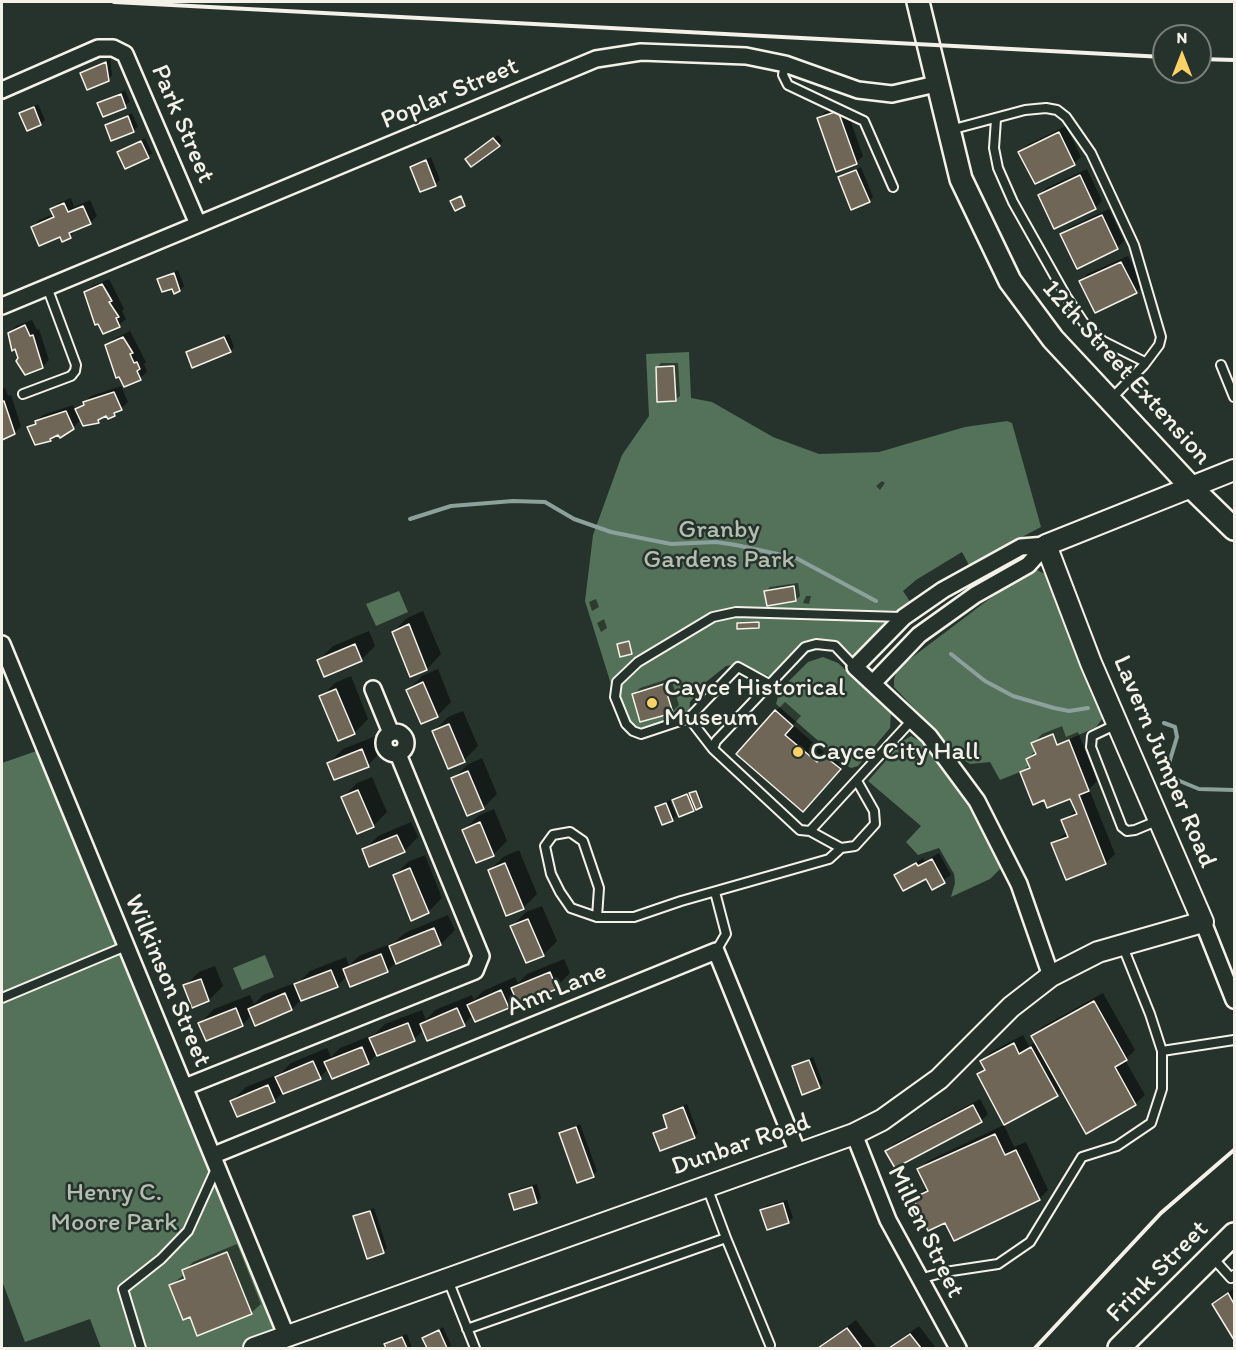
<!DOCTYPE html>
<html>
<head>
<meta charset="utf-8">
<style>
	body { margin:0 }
	#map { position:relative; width:1236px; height:1350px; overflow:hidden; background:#26332d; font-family:Itim,sans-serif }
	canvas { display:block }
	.frame { position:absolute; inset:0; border:3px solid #f4f1e8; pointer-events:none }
	.north { position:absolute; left:1152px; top:24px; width:60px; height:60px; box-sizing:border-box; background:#26332d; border:2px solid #787f78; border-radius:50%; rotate:0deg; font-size:16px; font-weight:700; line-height:24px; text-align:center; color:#f4f1e8 }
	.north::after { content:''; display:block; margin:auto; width:21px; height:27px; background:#ffd166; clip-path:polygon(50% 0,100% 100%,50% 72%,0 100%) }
</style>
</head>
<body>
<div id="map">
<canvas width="1236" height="1350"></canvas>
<div class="frame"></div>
<div class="north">N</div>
</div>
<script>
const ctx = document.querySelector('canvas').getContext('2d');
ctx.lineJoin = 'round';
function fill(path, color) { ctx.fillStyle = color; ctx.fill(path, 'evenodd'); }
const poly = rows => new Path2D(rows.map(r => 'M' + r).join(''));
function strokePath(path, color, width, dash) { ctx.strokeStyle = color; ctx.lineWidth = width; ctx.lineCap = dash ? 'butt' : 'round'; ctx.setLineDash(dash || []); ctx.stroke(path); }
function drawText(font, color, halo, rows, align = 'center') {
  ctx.font = font + ' Itim,sans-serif'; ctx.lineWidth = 5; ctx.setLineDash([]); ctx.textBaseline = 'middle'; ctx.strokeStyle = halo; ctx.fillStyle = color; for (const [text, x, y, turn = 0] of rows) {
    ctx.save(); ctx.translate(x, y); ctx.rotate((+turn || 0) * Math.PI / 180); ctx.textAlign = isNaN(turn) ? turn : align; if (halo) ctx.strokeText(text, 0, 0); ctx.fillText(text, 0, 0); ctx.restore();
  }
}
fill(poly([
	[689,352,691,398,712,402,773,437,819,454,879,452,965,427,1007,421,1012,423,1041,527,969,565,962,552,916,580,903,591,915,609,855,667,834,650,825,647,805,654,778,680,741,664,726,666,706,682,690,702,689,718,641,734,633,731,615,697,585,601,593,535,622,455,649,416,646,354],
	[1035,569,1045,574,1101,702,1103,718,1096,727,1057,745,1052,735,1031,743,1036,754,1026,759,1030,768,1000,780,990,762,970,764,962,759,894,687,894,679,898,668,1021,575],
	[399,591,408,612,376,626,366,604],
	[823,657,838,663,891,713,890,728,858,766,851,768,846,765,776,704,780,690,808,662],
	[911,736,924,743,961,789,1001,868,990,879,951,897,955,883,954,874,939,848,918,855,906,842,921,826,868,781,903,741],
	[45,748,287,1337,254,1348,101,1348,90,1319,25,1342,2,1281,2,763],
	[265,955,274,977,242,990,233,968]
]), '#547159');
fill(poly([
	[110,59,112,75,108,80,82,73],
	[125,90,130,102,104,116,99,104],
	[38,104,45,120,40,124,21,113],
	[845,105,863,156,856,163,819,118,825,112],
	[132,113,138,127,133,131,106,126],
	[1066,126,1081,157,1074,163,1020,152,1027,145],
	[498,135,503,141,499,145,471,155],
	[145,138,152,153,148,157,119,152],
	[431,157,440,180,435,184,411,167],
	[861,167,873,197,869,201,840,178],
	[1087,169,1102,201,1095,208,1055,227,1040,195,1046,188],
	[71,198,74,207,90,200,97,216,90,223,76,229,70,237,33,227,39,220,54,214,52,209,59,203],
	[1109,209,1124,241,1117,248,1061,234,1068,228],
	[1128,256,1143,285,1136,292,1081,281,1087,274],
	[178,270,184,286,180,290,159,279],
	[109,279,124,309,122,311,126,319,119,325,86,293,92,286],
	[32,320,37,330,39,329,49,360,43,366,26,373,9,333,16,326],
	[130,331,146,362,144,364,147,372,140,378,125,385,107,345,114,339],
	[229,334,234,347,230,351,188,353],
	[661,363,678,363,680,396,675,400,657,368],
	[121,386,128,402,114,415,107,414,98,421,81,419,73,428,50,440,29,428,43,415,73,405,75,411,91,396],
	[5,388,8,396,11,395,21,426,15,433,2,439,2,389],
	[882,481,885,483,880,490,876,486],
	[798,583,800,596,796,600,766,591,770,587],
	[806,596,811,596,809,604,803,603],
	[596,599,599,607,592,611,589,602],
	[423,611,441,654,427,669,411,675,393,632,407,618],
	[604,619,607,628,601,632,597,623],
	[760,621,759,627,738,624,740,622],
	[369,631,375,646,361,660,319,660,333,646],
	[630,640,631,653,618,644,620,643],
	[438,669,451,702,437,716,408,690,422,676],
	[351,676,368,719,354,733,321,697,335,683],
	[671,678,679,705,672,712,634,694,640,688],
	[785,702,801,716,793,725,826,754,834,747,848,759,803,810,776,711],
	[463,711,478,746,464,760,434,731,448,717],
	[1062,726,1066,737,1078,732,1097,781,1089,789,1115,854,1106,863,1053,843,1067,832,1063,821,1076,810,1071,797,1045,798,1022,772,1030,764,1027,759,1036,750,1033,743,1042,734],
	[376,736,382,751,368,765,329,763,343,749],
	[482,758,497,794,483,808,453,779,467,765],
	[372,777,387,812,373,826,343,797,357,783],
	[697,790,703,804,693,810,674,800,678,796],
	[670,800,676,816,672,820,657,807],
	[494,809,507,841,493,855,464,830,478,816],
	[411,822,418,837,404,851,364,850,378,836],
	[519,850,537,894,523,908,489,871,503,857],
	[939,853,951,875,932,888,927,877,896,875,923,858,925,861],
	[425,855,442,898,428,912,394,876,408,862],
	[542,906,557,941,543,955,512,926,526,912],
	[448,915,455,930,441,944,397,961,387,971,347,976,337,986,301,1000,292,1009,252,1015,243,1024,207,1039,200,1023,214,1009,250,995,254,1004,263,995,300,981,310,971,346,957,349,966,359,956,395,942,405,933],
	[564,959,570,973,556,987,517,998,508,1006,473,1015,464,1024,424,1030,414,1039,377,1054,368,1063,329,1068,320,1077,283,1092,274,1101,232,1101,246,1087,281,1073,291,1063,327,1048,331,1057,340,1048,375,1034,385,1024,422,1010,426,1020,435,1010,472,995,474,1000,483,991,515,977,518,983,527,974],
	[215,966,223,986,209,1000,185,986,199,972],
	[1103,993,1135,1050,1125,1060,1145,1095,1135,1104,1062,1089,1057,1095,979,1075,986,1068,982,1061,991,1052,1023,1035,1029,1046,1036,1042,1033,1036,1042,1027],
	[813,1057,823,1083,819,1087,793,1067],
	[980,1099,988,1114,981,1121,887,1151,894,1144],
	[687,1104,698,1133,694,1137,655,1134,668,1126,664,1115,669,1111],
	[580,1124,597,1171,593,1175,560,1134],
	[1004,1125,1014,1147,1026,1142,1048,1190,1039,1199,946,1221,915,1198,928,1187,919,1170,928,1161],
	[537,1184,541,1198,537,1202,510,1194,515,1190],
	[787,1200,793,1218,788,1222,762,1211,766,1206],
	[374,1208,387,1248,383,1252,355,1217],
	[237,1244,261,1304,251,1313,191,1315,171,1285,185,1274,184,1271,193,1262],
	[1234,1288,1234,1337,1213,1304],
	[856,1320,877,1348,820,1348,829,1340],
	[919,1326,936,1348,888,1348],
	[443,1327,451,1345,448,1348,429,1348,424,1338],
	[407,1334,412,1348,388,1348,386,1345,390,1340]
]), '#0007');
strokePath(poly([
	[410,519,451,506,513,501,545,502,574,519,611,532,671,544,716,542,736,545,796,558,876,601],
	[951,654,985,681,1013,696,1054,708,1069,711,1088,708],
	[1164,723,1175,727,1177,737,1170,760,1170,777,1199,789,1234,790]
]), '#8ca09c', 4);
const building = poly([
	[106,62,109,81,87,90,80,73,106,62],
	[121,94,126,108,103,117,97,103,121,94],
	[34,107,41,125,27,131,19,113,34,107],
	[838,111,857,164,836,172,817,118,838,111],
	[128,116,134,132,111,141,105,125,128,116],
	[1059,132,1075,165,1035,184,1018,152,1059,132],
	[493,138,500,146,471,167,465,159,493,138],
	[141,141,149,158,125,169,117,152,141,141],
	[426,160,436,186,420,192,410,167,426,160],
	[856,170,870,202,851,210,838,177,856,170],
	[1080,175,1096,209,1054,229,1038,195,1080,175],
	[461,196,465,206,455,211,450,201,461,196],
	[64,203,68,212,83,206,91,224,69,233,71,238,62,242,60,237,39,246,31,227,54,217,50,209,64,203],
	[1102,215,1118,249,1077,269,1060,234,1102,215],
	[1121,262,1137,293,1095,313,1079,281,1121,262],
	[174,273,180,291,174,294,172,289,162,292,157,279,174,273],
	[102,284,112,301,109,302,119,317,116,318,120,327,103,334,98,324,95,325,84,292,102,284],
	[25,325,30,336,33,335,43,368,25,375,16,361,18,358,15,349,12,351,8,333,25,325],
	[123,337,133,353,130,354,134,363,137,362,140,369,137,371,141,380,124,387,119,377,116,378,105,345,123,337],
	[224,337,231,352,192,368,186,352,224,337],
	[674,366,676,401,657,402,656,367,674,366],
	[114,392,122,410,114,413,115,416,108,419,106,416,98,420,99,423,83,426,75,409,84,405,83,402,114,392],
	[4,401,15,434,2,440,2,402,4,401],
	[66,411,74,429,60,438,58,435,50,439,51,441,35,445,27,427,36,424,35,421,66,411],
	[794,586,796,601,767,606,764,591,794,586],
	[759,622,759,628,737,629,737,623,759,622],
	[409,624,427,670,410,677,392,632,409,624],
	[629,641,632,654,620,657,617,644,629,641],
	[355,644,362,661,324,677,317,660,355,644],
	[423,682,438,717,421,724,406,690,423,682],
	[664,684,673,713,640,722,632,694,664,684],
	[336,689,355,734,338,741,319,696,336,689],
	[775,710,793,726,785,735,817,762,823,755,841,769,803,812,736,754,775,710],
	[449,724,465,762,448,769,432,731,449,724],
	[1053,734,1057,745,1069,740,1089,791,1079,795,1106,864,1066,880,1051,843,1068,837,1061,820,1077,814,1070,799,1047,808,1044,800,1033,805,1020,772,1030,768,1026,759,1036,754,1031,743,1053,734],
	[362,749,369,767,334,780,327,763,362,749],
	[468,771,484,809,467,816,451,778,468,771],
	[358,790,374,827,357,834,341,797,358,790],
	[696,791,702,807,696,810,689,793,696,791],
	[687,794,694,811,679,817,672,800,687,794],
	[666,803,673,821,662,825,655,807,666,803],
	[480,822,494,856,476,863,462,830,480,822],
	[397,835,405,852,369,867,362,849,397,835],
	[932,859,945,883,932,890,926,879,903,891,894,875,916,863,918,866,932,859],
	[505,863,524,909,506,916,488,870,505,863],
	[410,868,429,913,411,921,393,875,410,868],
	[528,919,544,956,526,963,510,926,528,919],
	[434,928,441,945,396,964,389,946,434,928],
	[381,954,388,972,350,987,343,969,381,954],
	[331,970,338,987,301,1001,294,984,331,970],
	[550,972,557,989,518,1004,511,988,550,972],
	[201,979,209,1001,192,1008,183,985,201,979],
	[501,990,509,1008,475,1022,467,1005,501,990],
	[285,993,292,1010,255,1026,248,1009,285,993],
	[1094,1001,1127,1060,1115,1067,1136,1105,1086,1134,1031,1036,1094,1001],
	[236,1008,243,1026,206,1041,198,1023,236,1008],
	[457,1008,465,1026,427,1041,420,1024,457,1008],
	[408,1023,415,1041,377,1056,369,1038,408,1023],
	[1014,1043,1019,1054,1031,1047,1058,1096,1004,1125,977,1074,985,1070,980,1061,1014,1043],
	[362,1047,369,1064,332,1079,324,1062,362,1047],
	[809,1060,820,1088,802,1095,792,1066,809,1060],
	[313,1061,321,1079,283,1094,275,1077,313,1061],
	[268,1085,275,1102,237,1117,230,1101,268,1085],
	[973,1105,982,1122,895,1168,885,1151,973,1105],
	[683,1107,695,1138,660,1151,653,1133,667,1128,663,1115,683,1107],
	[576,1127,594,1177,577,1183,559,1133,576,1127],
	[995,1134,1005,1155,1016,1150,1040,1200,954,1241,945,1223,928,1231,913,1198,928,1191,917,1169,995,1134],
	[532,1187,537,1203,514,1210,509,1194,532,1187],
	[783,1203,789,1223,767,1230,760,1210,783,1203],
	[370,1211,384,1253,367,1259,353,1216,370,1211],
	[227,1252,252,1314,197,1336,190,1317,183,1320,169,1285,185,1279,182,1270,227,1252],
	[1228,1293,1234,1304,1234,1340,1212,1304,1228,1293],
	[847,1328,862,1348,818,1348,847,1328],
	[439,1330,447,1348,427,1348,422,1338,439,1330],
	[910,1334,921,1348,889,1348,910,1334],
	[402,1337,407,1348,386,1348,384,1344,402,1337]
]);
fill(building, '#6f6657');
strokePath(building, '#f4f1e8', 1.5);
const service = poly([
	[785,64,783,75,788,85,864,121,893,187],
	[996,119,994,148,998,168,1013,202,1066,296,1084,323,1103,341,1145,362],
	[950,130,1025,110,1046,108,1057,110,1066,117,1091,153,1134,245,1161,337,1159,345,1144,365,1111,399],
	[1221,365,1234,397],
	[23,394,71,376,75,371,76,365,47,287],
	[855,667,835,646,816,644,805,647,716,741,713,749,800,830,810,831,841,848,855,846,875,824,874,811,857,781],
	[689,718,641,734,633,731,626,724,615,697,617,682,638,662,713,617,736,612,901,617],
	[1117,724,1092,736,1091,747,1122,827,1127,831,1135,830,1159,820],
	[713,749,689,718,738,667,769,684],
	[810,831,912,720],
	[715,892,726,934,716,951],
	[597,917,599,888,583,841,570,832,553,835,545,846,551,874,560,892,571,908,597,917,634,917,681,901,829,859,841,848],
	[2,998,126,946],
	[1162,1051,1234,1040],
	[726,1238,770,1345],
	[1213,1258,1231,1278,1234,1275],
	[919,1279,945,1272,998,1264,1030,1242,1082,1157,1117,1146,1151,1123,1162,1089,1162,1051,1150,1014,1123,947],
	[448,1280,475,1348],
	[467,1329,726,1238,707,1187],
	[141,1348,123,1289,161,1259,188,1231,216,1169]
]);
const minor = poly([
	[2,90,98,48,113,48,125,54,198,224],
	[2,306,596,59,641,52,746,56,785,64,858,90,892,94,936,84],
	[1046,545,1021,547,943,590,904,617,855,667,929,736,977,801,1019,884,1051,976],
	[2,644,287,1337],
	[873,683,919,635,975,595,1028,565,1046,545],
	[373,689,391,733],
	'384 743a11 11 0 1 1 22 0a11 11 0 1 1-22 0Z',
	[1203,922,1234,1000],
	[185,1087,475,971,481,956,398,754],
	[854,1134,888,1220,958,1348],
	[214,1155,716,951,798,1153]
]);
const tertiary = poly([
	[254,1348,854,1134,882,1120,939,1079,1011,1007,1051,976,1098,952,1203,922,1091,663,1046,545,1234,470]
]);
const secondary = poly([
	[918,2,961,179,1010,281,1053,339,1192,488,1234,529],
	[1119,1348,1234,1234]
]);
strokePath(service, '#f4f1e8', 12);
strokePath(minor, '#f4f1e8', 20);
strokePath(tertiary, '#f4f1e8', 24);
strokePath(secondary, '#f4f1e8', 26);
strokePath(service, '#26332d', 8);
strokePath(minor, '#26332d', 15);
strokePath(tertiary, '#26332d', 20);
strokePath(secondary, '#26332d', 21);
strokePath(poly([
	[114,2,1164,57],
	[1200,59,1234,60],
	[1035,1348,1161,1213,1234,1150]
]), '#f4f1e8', 4);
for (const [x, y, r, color] of [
	[652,703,6,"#ffd166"],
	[798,752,6,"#ffd166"]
]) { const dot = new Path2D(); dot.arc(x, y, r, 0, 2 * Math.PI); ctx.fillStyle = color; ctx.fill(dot); strokePath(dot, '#26332d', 2); }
drawText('26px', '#f4f1e8', '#26332d', [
	["Poplar Street",450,94,-23],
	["Park Street",182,124,67],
	["12th Street Extension",1126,373,48],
	["Lavern Jumper Road",1164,762,67],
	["Wilkinson Street",167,981,67],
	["Ann Lane",557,990,-22],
	["Dunbar Road",741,1145,-19],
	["Millen Street",925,1232,64],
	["Frink Street",1158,1272,-45]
]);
drawText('26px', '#b4beaf', '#26332d', [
	["Granby",719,530],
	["Gardens Park",719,560],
	["Henry C.",114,1193],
	["Moore Park",114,1223]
]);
drawText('26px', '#f4f1e8', '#26332d', [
	["Cayce Historical",664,688],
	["Museum",664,718],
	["Cayce City Hall",810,752]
], 'left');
</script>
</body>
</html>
